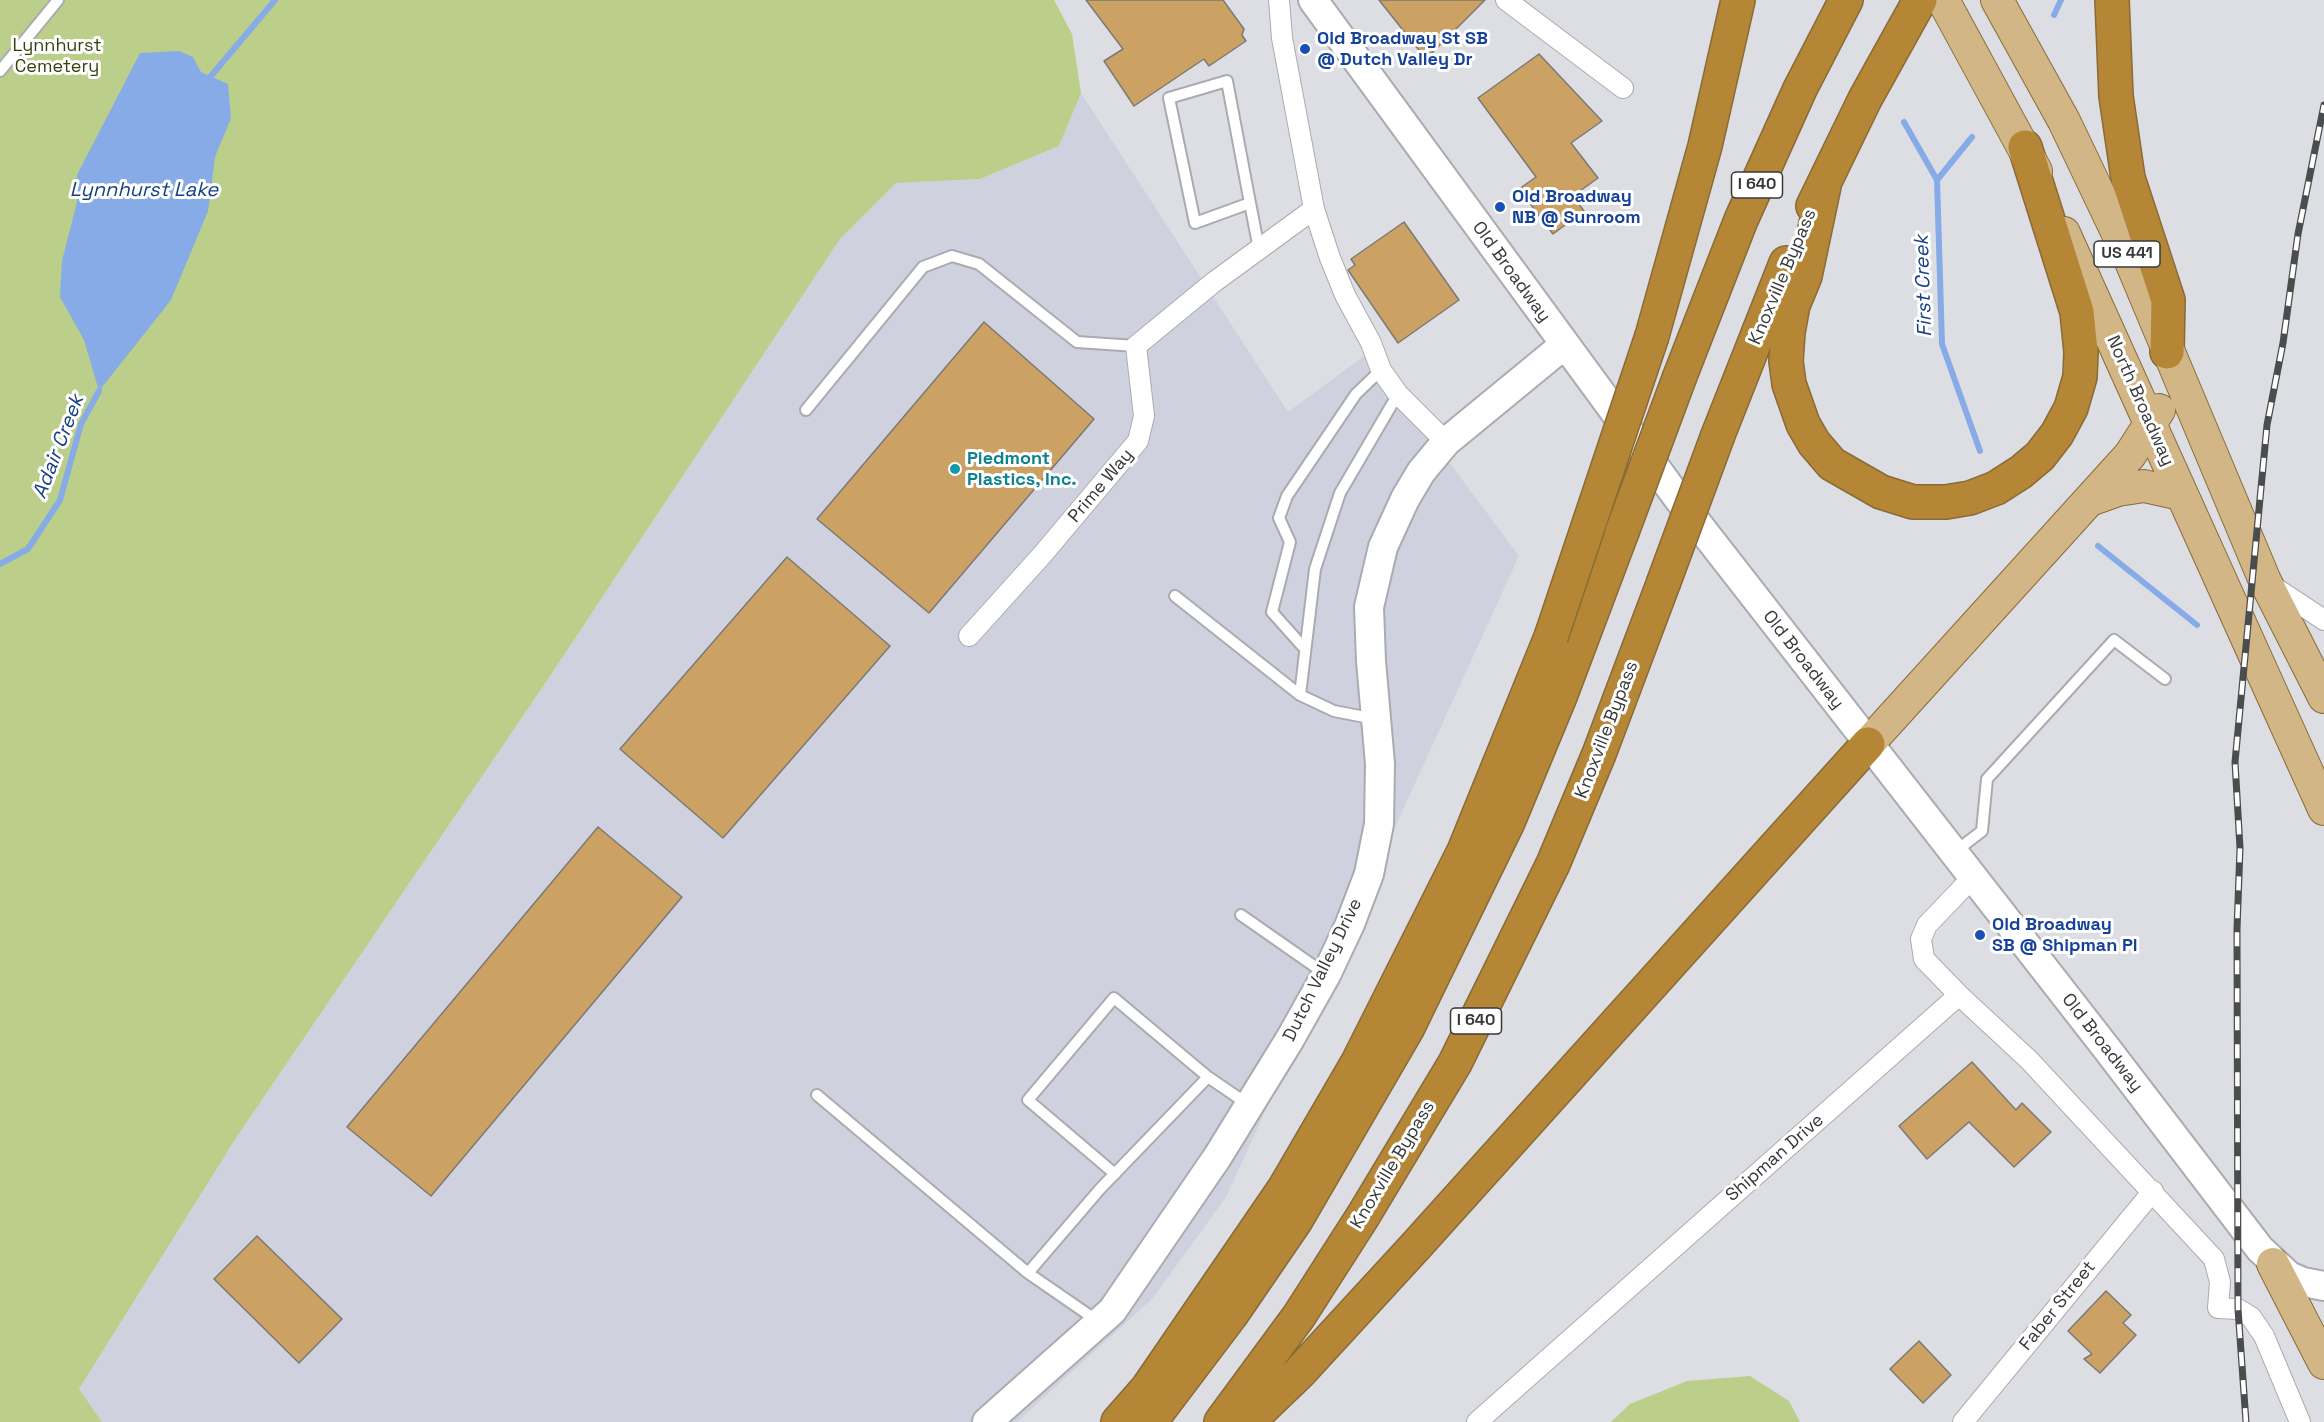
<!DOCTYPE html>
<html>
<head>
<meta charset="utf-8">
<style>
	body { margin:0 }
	canvas { display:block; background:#dddee4 }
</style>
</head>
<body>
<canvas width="2324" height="1422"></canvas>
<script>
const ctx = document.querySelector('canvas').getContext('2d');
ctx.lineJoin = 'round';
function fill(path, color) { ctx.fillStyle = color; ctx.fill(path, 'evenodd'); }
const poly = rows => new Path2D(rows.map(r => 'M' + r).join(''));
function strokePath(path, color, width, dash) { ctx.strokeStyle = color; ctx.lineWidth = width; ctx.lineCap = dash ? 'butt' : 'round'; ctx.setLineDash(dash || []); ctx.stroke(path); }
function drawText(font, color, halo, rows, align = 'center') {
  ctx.font = font + ' "Space Grotesk",sans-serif'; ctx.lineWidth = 6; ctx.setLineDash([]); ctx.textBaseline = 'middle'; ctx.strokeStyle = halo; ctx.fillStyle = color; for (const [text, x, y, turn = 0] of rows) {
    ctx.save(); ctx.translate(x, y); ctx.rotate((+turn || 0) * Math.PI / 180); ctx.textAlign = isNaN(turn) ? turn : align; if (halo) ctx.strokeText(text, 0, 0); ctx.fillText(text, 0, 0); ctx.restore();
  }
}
fill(poly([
	[1081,93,1288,412,1368,353,1519,556,1226,1197,1153,1298,1017,1422,102,1422,79,1389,236,1138,542,688,840,239,896,183,980,179,1059,146]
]), '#cfd2de');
fill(poly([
	[0,0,1054,0,1072,34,1081,93,1059,146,980,179,896,183,840,239,542,688,236,1138,79,1389,102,1422,0,1422],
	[1750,1376,1789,1401,1800,1422,1611,1422,1630,1404,1687,1381]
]), '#bbce8a');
fill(poly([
	[179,51,193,57,201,72,228,84,231,118,215,157,208,211,171,300,99,391,84,340,60,297,62,261,77,202,77,175,140,53]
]), '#87abe6');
strokePath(poly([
	[2054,15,2061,0],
	[211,76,275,0],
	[1904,122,1937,180,1942,344,1980,451],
	[1937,180,1972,137],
	[2098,546,2197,625],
	[0,564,28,549,60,500,81,424,99,391]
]), '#87abe6', 6);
const building = poly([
	[1086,0,1223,0,1244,29,1242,35,1246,41,1209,66,1204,59,1134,106,1104,61,1123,49,1086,0],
	[1379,0,1485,0,1426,59,1379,0],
	[1539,54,1602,121,1571,143,1598,178,1573,196,1584,211,1553,234,1519,189,1536,177,1478,98,1539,54],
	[1404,222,1459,300,1398,343,1348,270,1355,265,1351,259,1404,222],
	[984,322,1094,419,929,613,817,519,984,322],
	[787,557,890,646,723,838,620,749,787,557],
	[598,827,682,897,431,1196,347,1127,598,827],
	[1972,1062,2016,1110,2022,1103,2051,1132,2014,1167,1969,1122,1927,1159,1899,1126,1972,1062],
	[257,1236,342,1319,299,1363,214,1279,257,1236],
	[2106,1291,2131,1315,2123,1323,2136,1335,2100,1373,2084,1359,2092,1354,2068,1331,2106,1291],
	[1919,1341,1951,1375,1923,1403,1890,1369,1919,1341]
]);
fill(building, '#cba263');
strokePath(building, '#7c7975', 1.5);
const lane = poly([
	[0,71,58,0],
	[1250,203,1195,223,1169,98,1227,81,1250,203,1259,249],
	[806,410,923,267,952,256,979,264,1077,342,1136,346],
	[1175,596,1300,695],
	[1305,649,1272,612,1290,542,1279,518,1287,496,1356,394,1381,370],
	[1375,719,1334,711,1300,695,1315,569,1340,493,1398,394],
	[1956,851,1982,831,1987,779,2114,640,2165,679],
	[1241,915,1324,973],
	[817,1095,1028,1273,1100,1189,1208,1077,1249,1105],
	[1115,1174,1028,1100,1114,998,1208,1077],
	[1028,1273,1099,1322]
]);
const street = poly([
	[1279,0,1282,38,1314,209,1330,258,1345,295,1371,343,1381,370,1398,394,1446,442],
	[1506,0,1623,88],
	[2271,585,2324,620],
	[969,636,1042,555,1138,441,1144,416,1136,346,1214,282,1314,209],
	[1959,995,2029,1060,2214,1259,2220,1282,2218,1308,2238,1309,2251,1317,2264,1336,2300,1422],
	[1477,1422,1959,995,1924,959,1921,939,1927,925,1972,878],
	[1963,1422,2153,1191]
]);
const secondary = poly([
	[1313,0,1680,501,2107,1049,2260,1249,2289,1276,2303,1282,2324,1286],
	[987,1422,1112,1311,1218,1156,1290,1039,1326,975,1350,924,1369,874,1379,824,1380,764,1371,661,1369,607,1383,547,1405,499,1421,472,1446,442,1564,345]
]);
const primary = poly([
	[1943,0,2036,171],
	[1997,0,2064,121,2129,257,2265,581,2324,697],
	[2064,233,2324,809],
	[2090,500,2118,490,2144,486,2180,494],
	[1868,744,2130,455,2159,410],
	[2273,1264,2324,1363]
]);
const highway = poly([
	[2112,0,2116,96,2128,178,2168,300,2167,352],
	[1824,186,1805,276,1793,305,1788,332,1786,361,1789,384,1803,424,1814,443,1832,464,1881,492,1913,502,1946,502,1970,498,1996,488,2021,472,2040,456,2057,434,2071,408,2080,377,2081,352,2077,312,2025,147],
	[1813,206,1865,99,1920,0],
	[1652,336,1705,146,1738,0],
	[1680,376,1741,220,1800,89,1846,0],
	[1718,435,1786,263],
	[1118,1422,1147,1389,1284,1189,1358,1062,1464,851,1551,637],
	[1150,1422,1231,1315,1296,1220,1407,1029,1508,822,1561,694,1622,532],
	[1221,1422,1299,1316,1363,1216,1455,1063,1553,864,1599,754,1663,584],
	[1248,1422,1299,1373,1414,1248,1868,744]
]);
strokePath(lane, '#aaabb0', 14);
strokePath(street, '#aaabb0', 22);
strokePath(secondary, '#aaabb0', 32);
strokePath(primary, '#886b37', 34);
strokePath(highway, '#886b37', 36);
strokePath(lane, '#fff', 10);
strokePath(street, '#fff', 20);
strokePath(secondary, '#fff', 28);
strokePath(primary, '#d2b686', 32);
strokePath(highway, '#b48635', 33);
const rail = poly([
	[2246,1422,2238,1309,2237,929,2240,848,2235,762,2267,425,2283,343,2298,234,2324,105]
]);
strokePath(rail, '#4b4c4e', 7);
strokePath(rail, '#fff', 4.5, [14]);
const highwayBridge = poly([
	[1622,532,1680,376],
	[1663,584,1718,435],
	[1551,637,1652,336]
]);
strokePath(highwayBridge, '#886b37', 36, []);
strokePath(highwayBridge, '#b48635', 33);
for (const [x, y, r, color] of [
	[1305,49,6,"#1a4fb4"],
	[1500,207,6,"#1a4fb4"],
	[955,469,6,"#0f9aa8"],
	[1980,935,6,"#1a4fb4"]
]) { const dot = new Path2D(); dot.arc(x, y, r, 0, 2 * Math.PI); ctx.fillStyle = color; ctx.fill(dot); strokePath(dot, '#fff', 2); }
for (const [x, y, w] of [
	[1757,185,51],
	[2127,254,66],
	[1476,1021,51]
]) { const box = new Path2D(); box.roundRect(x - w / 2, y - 13, w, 26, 4.5); ctx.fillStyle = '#fff'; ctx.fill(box); strokePath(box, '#37383a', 1.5); }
drawText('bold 16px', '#37383a', null, [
	["I 640",1757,185],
	["US 441",2127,254],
	["I 640",1476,1021]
]);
drawText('bold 18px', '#164399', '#fff', [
	["Old Broadway St SB",1317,39],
	["@ Dutch Valley Dr",1317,60],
	["Old Broadway",1512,197],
	["NB @ Sunroom",1512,218],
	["Old Broadway",1992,925],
	["SB @ Shipman Pl",1992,946]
], 'left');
drawText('18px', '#36420d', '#fff', [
	["Lynnhurst",57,46],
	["Cemetery",57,67]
]);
drawText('18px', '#37383a', '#fff', [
	["Old Broadway",1511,272,54],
	["Knoxville Bypass",1783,277,-67],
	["North Broadway",2140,401,66],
	["Prime Way",1101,486,-50],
	["Old Broadway",1803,660,52],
	["Knoxville Bypass",1607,730,-69],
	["Dutch Valley Drive",1323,970,-64],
	["Old Broadway",2102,1043,52],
	["Shipman Drive",1775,1158,-41],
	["Knoxville Bypass",1393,1165,-59],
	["Faber Street",2058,1306,-51]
]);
drawText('bold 18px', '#0d838f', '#fff', [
	["Piedmont",967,459],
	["Plastics, Inc.",967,480]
], 'left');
drawText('italic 20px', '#153f84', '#fff', [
	["Lynnhurst Lake",144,191],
	["First Creek",1924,286,-92],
	["Adair Creek",59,447,-69]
]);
</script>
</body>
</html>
